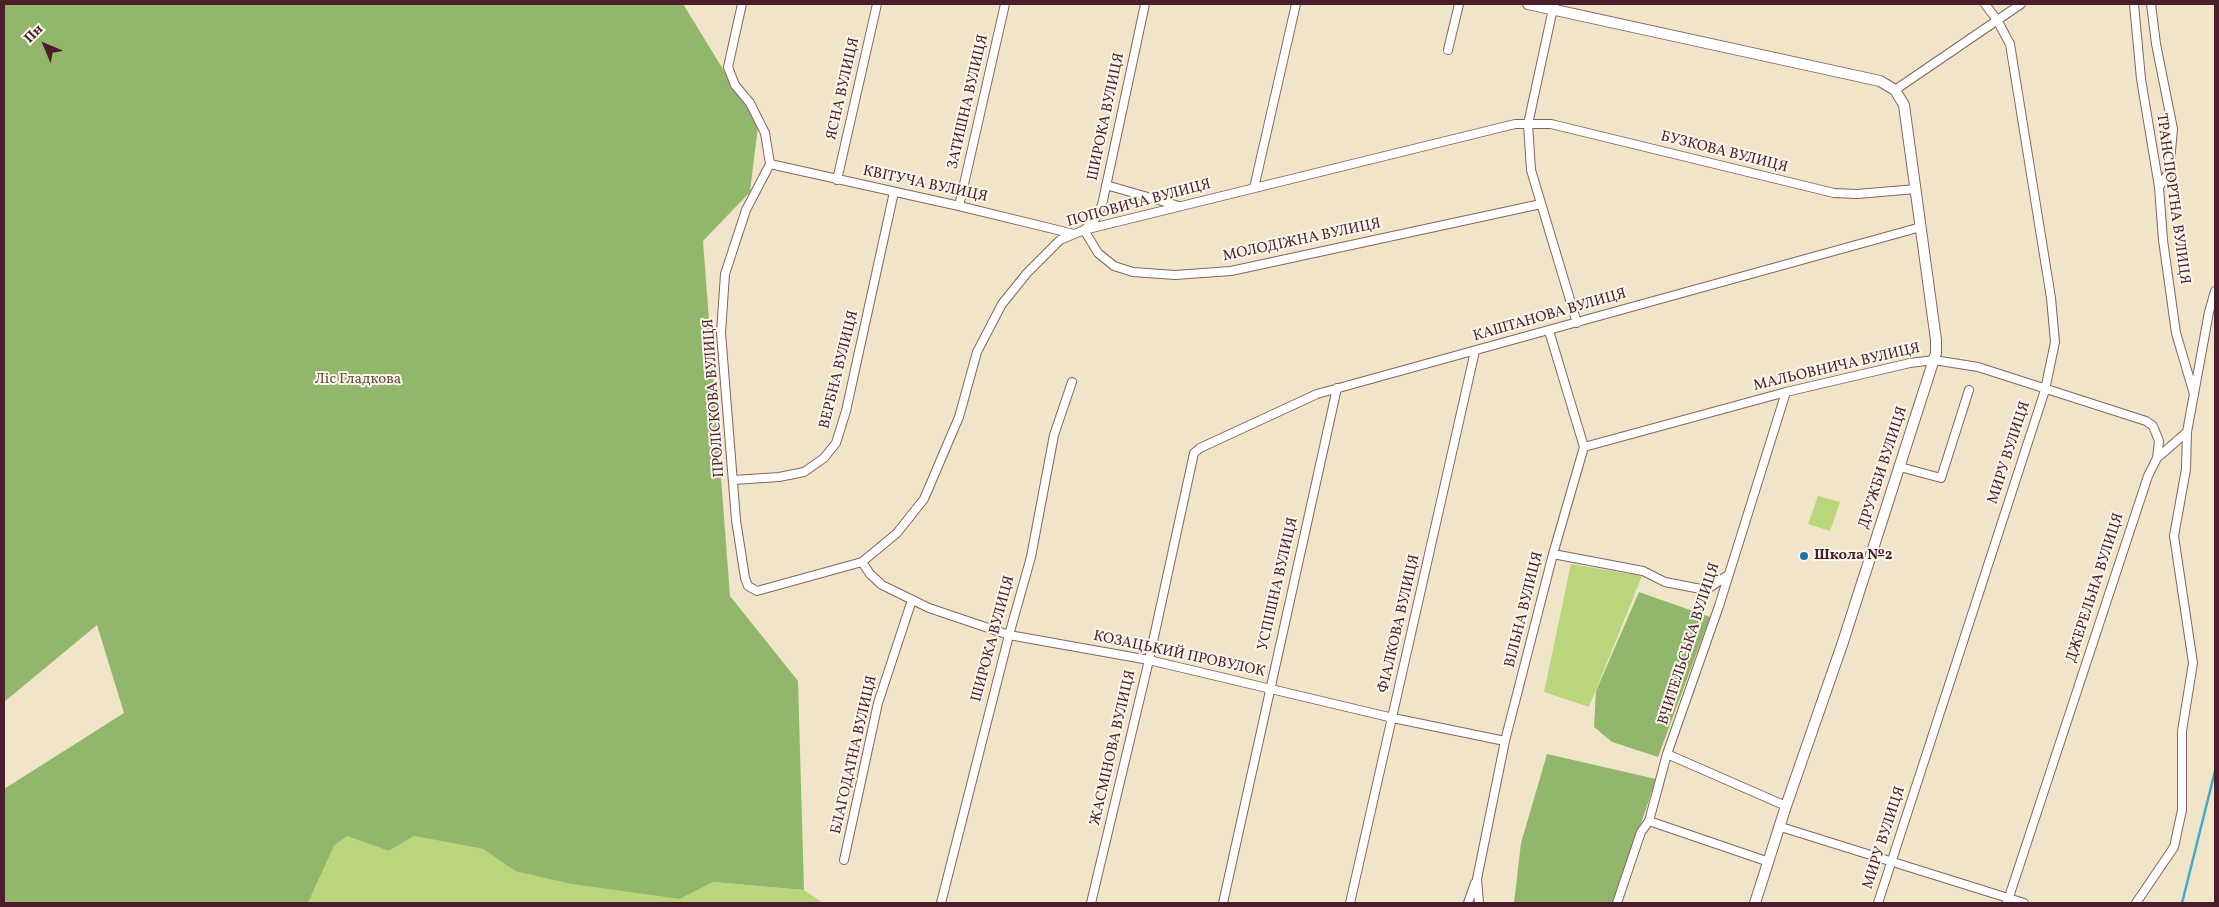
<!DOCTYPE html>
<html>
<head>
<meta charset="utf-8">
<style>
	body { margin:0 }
	#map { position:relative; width:2219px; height:907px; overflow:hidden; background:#f1e5c9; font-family:Vollkorn,serif }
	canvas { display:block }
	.frame { position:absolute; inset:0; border:5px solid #4a1f2b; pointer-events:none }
	.north { position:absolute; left:20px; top:20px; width:50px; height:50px; -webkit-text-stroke:4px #fbf7ec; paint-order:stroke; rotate:315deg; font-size:14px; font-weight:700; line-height:20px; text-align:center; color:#4a1f2b }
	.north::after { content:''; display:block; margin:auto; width:18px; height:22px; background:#4a1f2b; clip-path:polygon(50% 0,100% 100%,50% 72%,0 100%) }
</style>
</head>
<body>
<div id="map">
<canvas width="2219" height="907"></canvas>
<div class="frame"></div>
<div class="north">Пн</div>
</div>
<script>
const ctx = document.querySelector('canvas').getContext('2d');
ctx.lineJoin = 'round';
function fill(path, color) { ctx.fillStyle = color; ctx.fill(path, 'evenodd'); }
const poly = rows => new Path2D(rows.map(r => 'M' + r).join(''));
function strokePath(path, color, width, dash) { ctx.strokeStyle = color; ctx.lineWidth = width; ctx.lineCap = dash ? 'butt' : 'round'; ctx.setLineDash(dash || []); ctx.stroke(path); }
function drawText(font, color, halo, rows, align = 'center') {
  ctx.font = font + ' Vollkorn,serif'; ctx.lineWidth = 4; ctx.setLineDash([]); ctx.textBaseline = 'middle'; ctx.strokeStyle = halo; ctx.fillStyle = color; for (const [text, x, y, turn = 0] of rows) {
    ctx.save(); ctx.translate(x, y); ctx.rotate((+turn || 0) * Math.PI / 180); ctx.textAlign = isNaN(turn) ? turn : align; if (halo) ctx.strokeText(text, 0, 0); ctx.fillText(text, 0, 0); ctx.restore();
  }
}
fill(poly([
	[1818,496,1840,502,1830,531,1808,524],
	[1571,564,1642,576,1589,707,1544,692],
	[347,836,389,851,414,836,483,849,515,871,680,899,713,882,804,890,823,903,308,903,334,846]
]), '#b9d67c');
fill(poly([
	[4,4,683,4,758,126,750,192,703,241,730,596,798,681,804,890,713,882,680,899,572,884,515,871,483,849,414,836,389,851,347,836,334,846,308,903,4,903,4,789,124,713,97,625,4,702],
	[1639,592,1710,617,1658,757,1612,742,1594,727,1596,691],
	[1547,754,1656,779,1614,903,1514,903,1521,843]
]), '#92b76c');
strokePath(poly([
	[2182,903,2215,771]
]), '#47a9c6', 2.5);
const minor = poly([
	[742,4,728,67,735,85,750,103,765,133,770,164,746,210,725,274,721,333,736,520,745,578,748,586,757,591,862,562,897,533,924,499,959,417,977,352,1002,304,1027,273,1060,240,1084,230,1515,124,1528,124,1554,4],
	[1145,4,1102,205,1094,221,1084,230,1098,253,1114,266,1133,272,1175,275,1231,271,1541,204],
	[2134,4,2141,79,2159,187,2163,240,2176,333,2194,394],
	[2151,4,2156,44,2173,129,2170,162,2167,175,2159,187],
	[1448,50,1459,4],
	[1895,90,2021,4],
	[770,164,959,206,1074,234],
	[837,180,877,4],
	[1106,185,1179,206],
	[1254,188,1296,4],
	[959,206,1005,4],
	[1577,323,1531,170,1528,124,1551,124,1834,193,1857,194,1916,189],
	[1584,447,1786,392,1910,363,1934,360,1978,367,2146,421,2153,426,2159,441,2157,458],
	[1900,467,1941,478,1969,390],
	[734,480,779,477,804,472,824,458,836,443,846,411,894,192],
	[1553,554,1643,571,1665,582,1706,590,1728,575],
	[862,562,870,574,882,585,929,608,1009,635,1149,660,1393,718,1505,741],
	[1667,754,1786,806],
	[1649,821,1769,862],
	[1781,827,2024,903],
	[844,860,878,703,912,600],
	[941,903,1009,635,1031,557,1054,435,1072,382],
	[1091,903,1149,660,1194,453,1200,448,1317,394,1921,227],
	[1223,903,1337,388],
	[1350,903,1475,351],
	[1468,903,1475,883],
	[1479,903,1477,879,1505,741,1553,554,1584,447,1549,331],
	[1617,903,1641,832,1649,821,1667,754,1719,606,1786,392],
	[1878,903,2045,390,2055,342,2051,298,2010,44,1997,20,1985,4],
	[2007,903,2148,476,2157,458,2187,432],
	[2136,903,2174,847,2182,810,2182,731,2193,663,2174,536,2186,469,2187,432,2209,312,2215,291]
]);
const tertiary = poly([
	[1528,4,1880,81,1895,90,1904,105,1936,340,1936,353,1843,642,1786,806,1755,903]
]);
strokePath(minor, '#846462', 10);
strokePath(tertiary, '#846462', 12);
strokePath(minor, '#fff', 8);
strokePath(tertiary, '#fff', 10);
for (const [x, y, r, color] of [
	[1804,556,5,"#1f6fb2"]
]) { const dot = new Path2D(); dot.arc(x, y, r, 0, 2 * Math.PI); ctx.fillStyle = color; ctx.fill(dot); strokePath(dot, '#fbf7ec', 2); }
drawText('15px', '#4a1f2b', '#fbf7ec', [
	["ЯСНА ВУЛИЦЯ",844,89,-77],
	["ЗАТИШНА ВУЛИЦЯ",969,102,-77],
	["ШИРОКА ВУЛИЦЯ",1107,117,-78],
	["БУЗКОВА ВУЛИЦЯ",1724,153,14],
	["КВІТУЧА ВУЛИЦЯ",925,185,12],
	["ТРАНСПОРТНА ВУЛИЦЯ",2172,199,82],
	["ПОПОВИЧА ВУЛИЦЯ",1139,204,-15],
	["МОЛОДІЖНА ВУЛИЦЯ",1302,241,-12],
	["КАШТАНОВА ВУЛИЦЯ",1550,316,-16],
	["МАЛЬОВНИЧА ВУЛИЦЯ",1837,368,-13],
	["ВЕРБНА ВУЛИЦЯ",840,370,-76],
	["ПРОЛІСКОВА ВУЛИЦЯ",715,398,-94],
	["МИРУ ВУЛИЦЯ",2010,453,-72],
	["ДРУЖБИ ВУЛИЦЯ",1884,468,-72],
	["УСПІШНА ВУЛИЦЯ",1279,584,-77],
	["ДЖЕРЕЛЬНА ВУЛИЦЯ",2096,588,-72],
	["ВІЛЬНА ВУЛИЦЯ",1525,610,-76],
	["ФІАЛКОВА ВУЛИЦЯ",1400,624,-77],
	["ШИРОКА ВУЛИЦЯ",994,639,-75],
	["ВЧИТЕЛЬСЬКА ВУЛИЦЯ",1690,644,-72],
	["КОЗАЦЬКИЙ ПРОВУЛОК",1179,655,12],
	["ЖАСМІНОВА ВУЛИЦЯ",1114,748,-77],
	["БЛАГОДАТНА ВУЛИЦЯ",855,755,-77],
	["МИРУ ВУЛИЦЯ",1885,838,-72]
]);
drawText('15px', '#664d3f', '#fbf7ec', [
	["Ліс Гладкова",358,380]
]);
drawText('bold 15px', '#4a1f2b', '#fbf7ec', [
	["Школа №2",1814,556]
], 'left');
</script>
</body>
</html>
